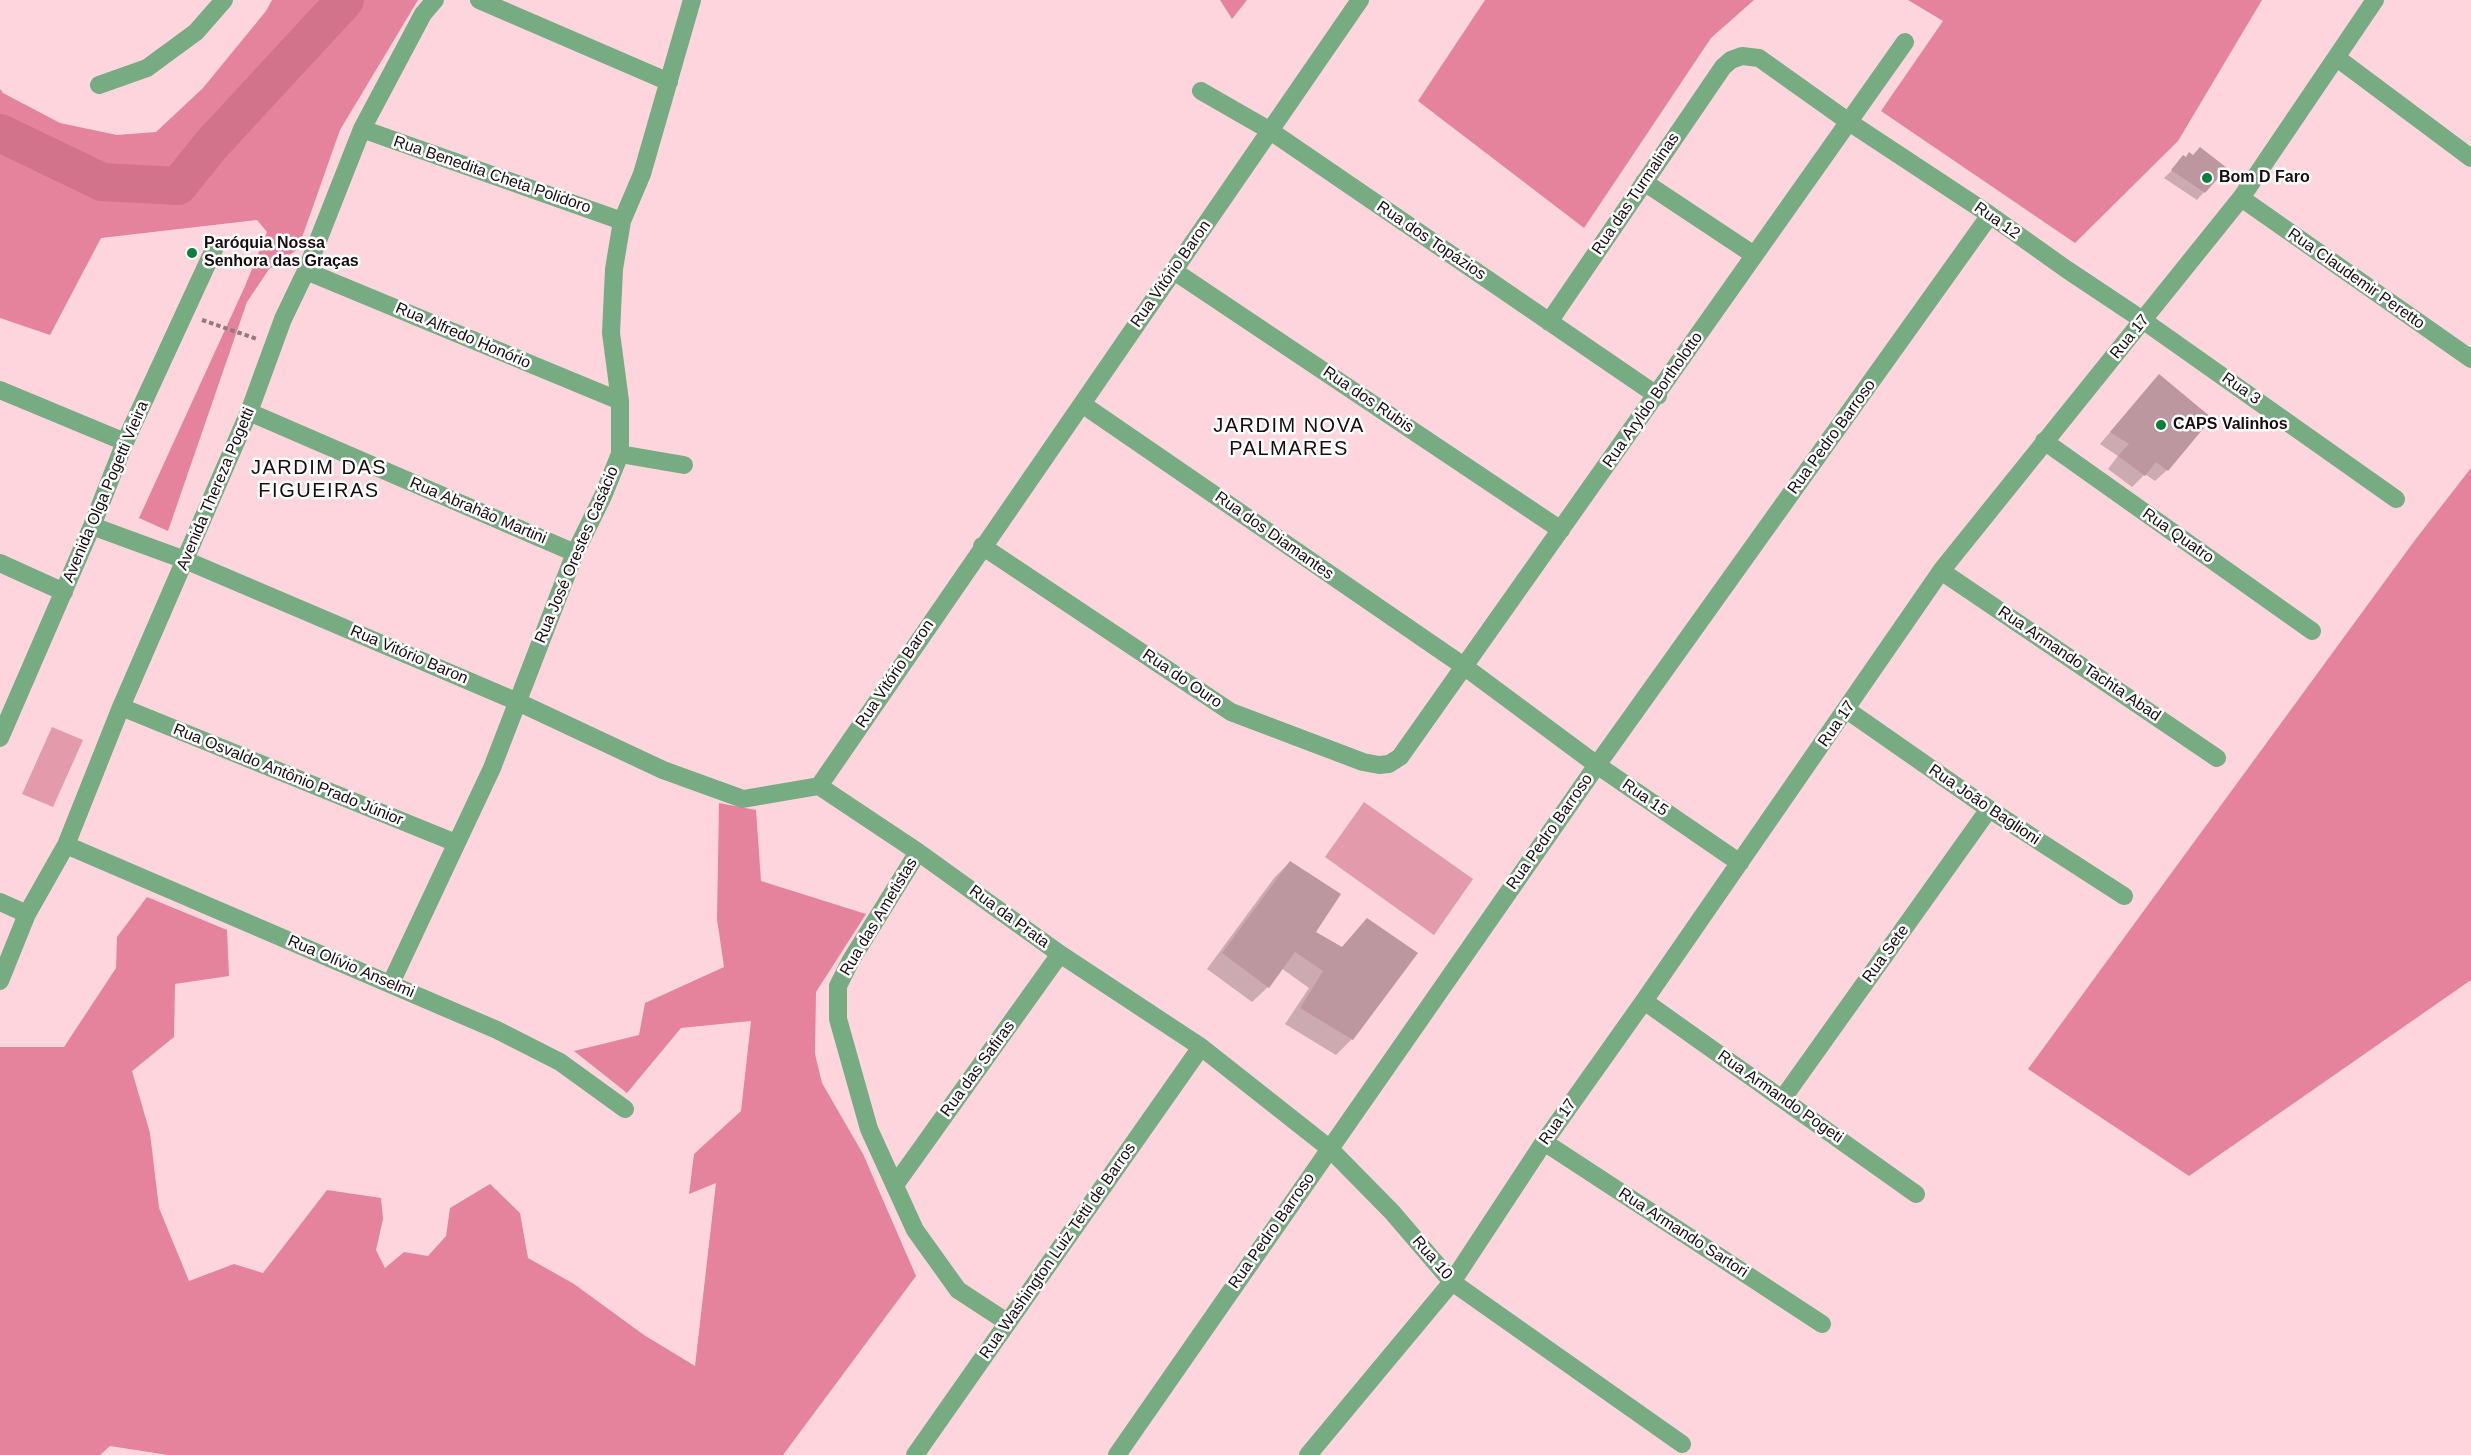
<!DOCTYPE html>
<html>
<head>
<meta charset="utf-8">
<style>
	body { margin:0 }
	canvas { display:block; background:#fed5dd }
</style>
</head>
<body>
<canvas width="2471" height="1455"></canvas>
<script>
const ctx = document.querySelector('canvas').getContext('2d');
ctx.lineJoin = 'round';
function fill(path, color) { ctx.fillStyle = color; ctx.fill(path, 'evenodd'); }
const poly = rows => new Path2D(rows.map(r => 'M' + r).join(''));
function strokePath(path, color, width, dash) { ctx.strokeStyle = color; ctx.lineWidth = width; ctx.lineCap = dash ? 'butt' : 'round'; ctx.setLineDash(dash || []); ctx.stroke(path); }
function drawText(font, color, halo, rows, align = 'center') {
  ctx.font = font + ' Arial,sans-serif'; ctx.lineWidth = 5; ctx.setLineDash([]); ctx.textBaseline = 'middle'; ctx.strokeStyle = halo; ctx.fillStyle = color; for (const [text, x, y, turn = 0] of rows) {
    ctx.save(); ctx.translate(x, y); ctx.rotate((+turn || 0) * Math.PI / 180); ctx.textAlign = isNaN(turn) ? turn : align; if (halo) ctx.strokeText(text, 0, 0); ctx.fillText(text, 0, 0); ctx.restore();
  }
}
fill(poly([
	[52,727,83,740,53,807,22,794],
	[1364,802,1473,879,1434,935,1325,857]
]), '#e39aaa');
fill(poly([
	[272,0,418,0,340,130,298,249,269,269,247,302,168,531,139,518,245,286,267,232,257,220,101,238,50,335,0,318,0,89,3,93,60,123,117,135,156,132,203,88,266,11],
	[1220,0,1247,0,1232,19],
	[1485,0,1754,0,1711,38,1584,228,1418,101],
	[1908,0,2262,0,2178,141,2075,243,1881,111,1943,21],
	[2471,468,2471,980,2189,1176,2028,1069,2415,540],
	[719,803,756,810,761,881,866,914,816,992,815,1054,822,1083,863,1154,916,1276,783,1455,168,1455,110,1446,100,1455,0,1455,0,1047,64,1047,116,968,117,937,147,897,227,930,229,976,175,984,174,1037,132,1071,150,1133,159,1208,189,1281,234,1264,263,1273,327,1190,381,1198,383,1219,376,1250,385,1268,404,1252,428,1256,446,1236,450,1208,490,1184,520,1213,528,1258,574,1284,644,1335,695,1366,716,1183,689,1194,694,1154,741,1111,751,1021,681,1028,627,1093,574,1051,639,1035,645,1003,724,967,717,919]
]), '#e6839c');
fill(poly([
	[2189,154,2204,192,2197,200,2164,178],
	[2148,388,2167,470,2155,481,2145,474,2132,487,2108,469,2118,456,2100,444],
	[1290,862,1314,932,1341,948,1367,920,1416,954,1352,1039,1336,1055,1285,1024,1309,988,1281,968,1268,987,1252,1002,1207,969,1274,878]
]), '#0003');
strokePath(poly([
	[0,133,102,182,178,186,212,144,345,0]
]), '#d3728b', 38);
fill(poly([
	[2200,147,2227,168,2205,193,2171,170,2183,155,2186,157,2189,152,2193,155],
	[2159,374,2212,418,2168,471,2156,462,2145,476,2118,456,2129,444,2110,432],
	[1290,861,1341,894,1316,932,1342,947,1367,918,1418,953,1353,1040,1300,1008,1323,971,1295,952,1269,988,1222,953]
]), '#bd979f');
strokePath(poly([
	[202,320,257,339]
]), '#94787e', 4, [4.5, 3]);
strokePath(poly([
	[479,0,669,82],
	[2337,58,2471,158],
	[99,85,147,68,196,32,224,0],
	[1201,91,1269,130,1658,396],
	[362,129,622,221],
	[1644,182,1754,255],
	[2241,198,2471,359],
	[306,271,620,401],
	[1174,271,1561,530],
	[1549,322,1723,67,1731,60,1742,56,1759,58,1849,122,1990,215,2066,269,2144,321,2396,499],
	[0,390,125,442],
	[1082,404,1465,667,1597,765,1740,863],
	[249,412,575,553],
	[2044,441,2312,631],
	[620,454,684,465],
	[92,526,185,560,518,702,663,770,743,799,819,786,1360,0],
	[982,546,1231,712,1363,762,1379,765,1389,764,1400,757,1905,42],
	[0,563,64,592],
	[1941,571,2217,758],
	[121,707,456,843],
	[1847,710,1989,809,2124,896],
	[0,738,92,526,125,442,215,247],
	[819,786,918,852,1060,954,1201,1047,1329,1148,1392,1212,1452,1282,1682,1444],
	[66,845,497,1030,560,1062,625,1109],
	[918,852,851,960,838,986,838,1019,869,1129,915,1230,958,1290,1007,1322],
	[0,902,27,914],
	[0,981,27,914,66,845,121,707,249,412,283,319,306,271,362,129,423,14,435,0],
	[391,983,492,768,575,553,603,496,620,454,620,401,611,333,614,269,622,221,642,174,692,0],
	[1644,1001,1916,1194],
	[1783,1098,1989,809],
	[1544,1142,1822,1324],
	[895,1185,1060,954],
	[915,1455,1201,1047],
	[1117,1455,1597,765,1990,215],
	[1308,1455,1452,1282,1544,1142,1644,1001,1941,571,2241,198,2375,0]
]), '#77ab81', 18);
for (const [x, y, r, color] of [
	[2207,178,6,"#06813a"],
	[192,253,6,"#06813a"],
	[2161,425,6,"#06813a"]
]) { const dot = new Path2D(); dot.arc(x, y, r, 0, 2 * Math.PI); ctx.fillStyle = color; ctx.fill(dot); strokePath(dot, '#fff', 2); }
drawText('16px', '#190c0f', '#fff', [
	["Rua Benedita Cheta Polidoro",492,175,19],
	["Rua das Turmalinas",1636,194,-56],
	["Rua 12",1997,221,35],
	["Rua dos Topázios",1431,241,34],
	["Rua Vitório Baron",1171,274,-55],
	["Rua Claudemir Peretto",2356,279,35],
	["Rua Alfredo Honório",463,336,23],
	["Rua 17",2130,337,-51],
	["Rua 3",2241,389,35],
	["Rua dos Rubis",1368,400,34],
	["Rua Aryldo Bortholotto",1653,400,-55],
	["Rua Pedro Barroso",1832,437,-54],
	["Avenida Thereza Pogetti",216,489,-67],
	["Avenida Olga Pogetti Vieira",106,492,-67],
	["Rua Abrahão Martini",478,511,23],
	["Rua dos Diamantes",1274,536,35],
	["Rua Quatro",2178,536,35],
	["Rua José Orestes Casácio",577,555,-67],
	["Rua Vitório Baron",409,655,23],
	["Rua Armando Tachta Abad",2079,664,34],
	["Rua Vitório Baron",895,674,-56],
	["Rua do Ouro",1182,679,34],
	["Rua 17",1837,724,-55],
	["Rua Osvaldo Antônio Prado Júnior",288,775,22],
	["Rua 15",1645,798,35],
	["Rua João Baglioni",1984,805,34],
	["Rua Pedro Barroso",1550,832,-55],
	["Rua das Ametistas",879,917,-59],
	["Rua da Prata",1009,917,36],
	["Rua Sete",1886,954,-54],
	["Rua Olívio Anselmi",351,967,23],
	["Rua das Safiras",978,1069,-54],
	["Rua Armando Pogeti",1780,1097,35],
	["Rua 17",1558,1122,-55],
	["Rua Pedro Barroso",1272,1231,-55],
	["Rua Armando Sartori",1683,1233,33],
	["Rua Washington Luiz Tetti de Barros",1058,1251,-55],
	["Rua 10",1432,1258,49]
]);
drawText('bold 16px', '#190c0f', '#fff', [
	["Bom D Faro",2219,178],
	["Paróquia Nossa",204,244],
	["Senhora das Graças",204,262],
	["CAPS Valinhos",2173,425]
], 'left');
ctx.letterSpacing = '1.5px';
drawText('20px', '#190c0f', '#fff', [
	["JARDIM NOVA",1289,426],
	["PALMARES",1289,449],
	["JARDIM DAS",319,468],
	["FIGUEIRAS",319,491]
]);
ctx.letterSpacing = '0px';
</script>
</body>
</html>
